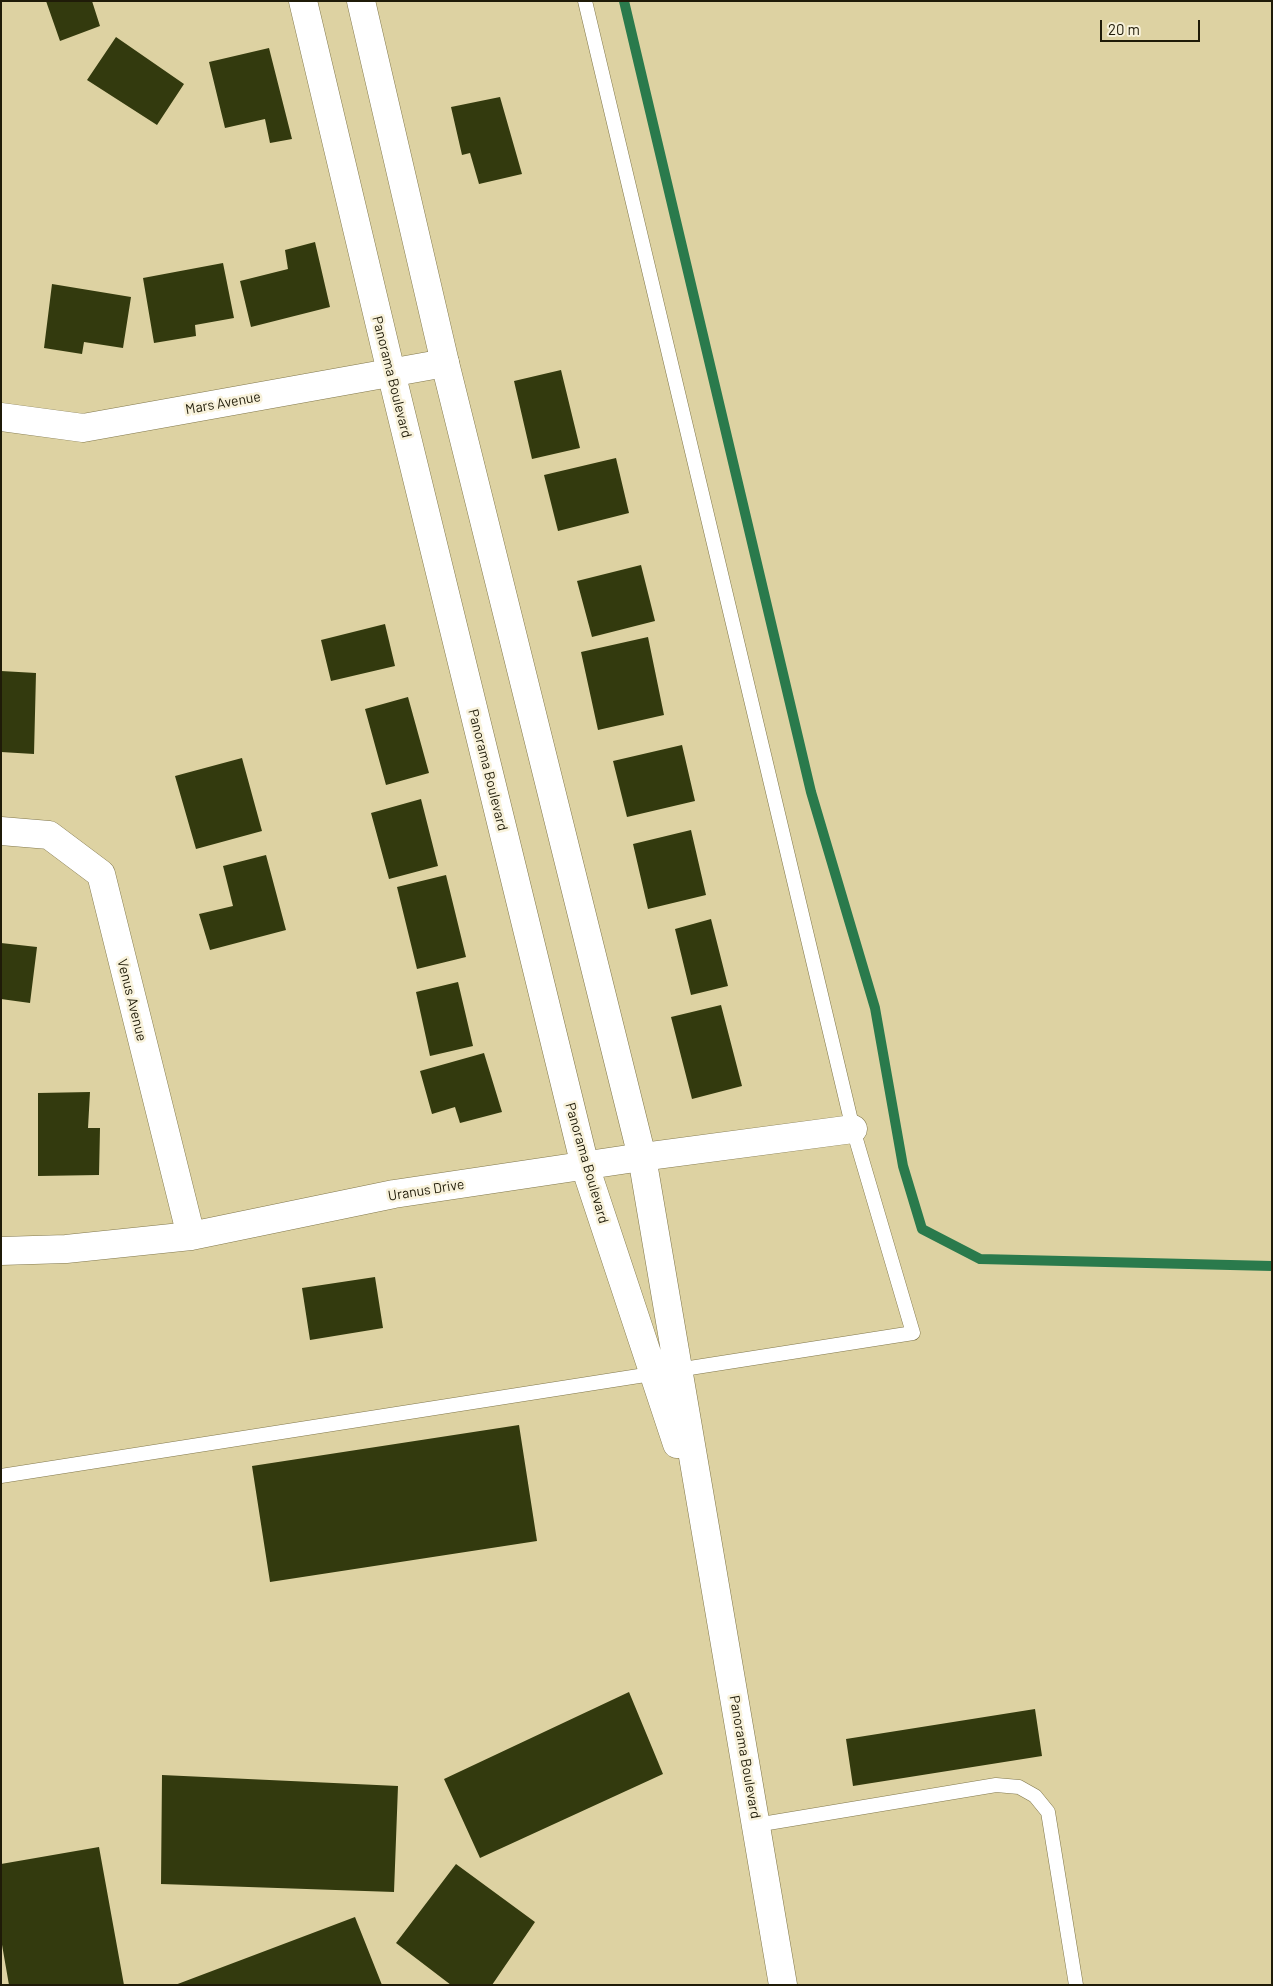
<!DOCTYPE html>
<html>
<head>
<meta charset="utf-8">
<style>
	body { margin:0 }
	#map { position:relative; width:1273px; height:1986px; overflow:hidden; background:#ddd2a2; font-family:Barlow,sans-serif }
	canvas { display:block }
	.frame { position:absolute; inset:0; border:2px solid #1f1b08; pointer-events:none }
	.scale { position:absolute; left:1100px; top:20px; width:100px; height:22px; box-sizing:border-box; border:2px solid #1f1b08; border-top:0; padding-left:6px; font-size:15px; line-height:18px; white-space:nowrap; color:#1f1b08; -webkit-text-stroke:4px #f8f2db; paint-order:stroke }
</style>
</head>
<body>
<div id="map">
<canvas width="1273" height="1986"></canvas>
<div class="frame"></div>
<div class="scale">20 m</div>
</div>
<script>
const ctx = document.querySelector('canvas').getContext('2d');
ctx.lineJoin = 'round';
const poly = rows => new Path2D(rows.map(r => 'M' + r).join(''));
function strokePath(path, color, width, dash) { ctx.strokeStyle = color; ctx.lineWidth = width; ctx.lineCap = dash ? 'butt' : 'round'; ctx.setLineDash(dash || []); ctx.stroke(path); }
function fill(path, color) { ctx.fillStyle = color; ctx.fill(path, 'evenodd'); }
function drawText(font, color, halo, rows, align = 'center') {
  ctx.font = font + ' Barlow,sans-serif'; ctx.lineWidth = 5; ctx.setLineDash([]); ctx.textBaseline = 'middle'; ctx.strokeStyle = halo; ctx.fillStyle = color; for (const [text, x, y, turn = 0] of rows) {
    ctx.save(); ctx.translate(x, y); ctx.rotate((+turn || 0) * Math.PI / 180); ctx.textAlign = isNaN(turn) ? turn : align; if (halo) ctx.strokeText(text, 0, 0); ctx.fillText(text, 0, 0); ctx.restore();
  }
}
strokePath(poly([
	[624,1,811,792,875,1008,903,1166,922,1229,980,1259,1272,1266]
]), '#2a7a4c', 10);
fill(poly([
	[46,1,92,1,100,26,60,41],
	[116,37,184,84,157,125,87,80],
	[269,48,292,139,270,143,265,119,225,128,209,62],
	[500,97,522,174,479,184,470,153,462,155,451,107],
	[315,242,330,307,251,327,240,281,288,269,285,250],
	[223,263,234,318,195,325,196,336,154,343,143,278],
	[52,284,131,297,123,348,84,342,82,354,44,348],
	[561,370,580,448,532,459,514,381],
	[616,458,629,513,558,531,544,475],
	[641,565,655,621,592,637,577,581],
	[385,624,395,666,331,681,321,640],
	[648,637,664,715,598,730,581,652],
	[1,671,36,673,34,754,1,752],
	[408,697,429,773,386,785,365,709],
	[682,745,695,801,627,817,613,761],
	[242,758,262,831,196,849,175,776],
	[421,799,438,866,389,879,371,813],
	[691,830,706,895,648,909,633,844],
	[266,855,286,930,210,950,199,914,233,906,223,866],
	[446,875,466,957,417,969,397,887],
	[711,919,728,986,691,995,675,929],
	[1,943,37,947,30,1003,1,999],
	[458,982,473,1046,430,1056,416,992],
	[721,1005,742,1086,692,1099,671,1017],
	[484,1053,502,1112,460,1123,455,1107,432,1114,420,1071],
	[90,1092,88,1128,100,1128,99,1175,38,1176,38,1093],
	[375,1277,383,1328,310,1340,302,1288],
	[519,1425,537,1541,270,1582,252,1466],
	[629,1692,663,1774,480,1858,444,1779],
	[1035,1709,1042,1756,853,1786,846,1739],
	[162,1775,398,1786,394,1892,161,1884],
	[99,1847,124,1985,9,1985,1,1939,1,1864],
	[456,1864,535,1922,492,1985,451,1985,396,1943],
	[355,1917,382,1985,175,1985]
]), '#333a0e');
const lane = poly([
	[1,1476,913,1333,853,1129,585,1],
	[756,1825,996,1785,1019,1787,1035,1796,1048,1812,1076,1985]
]);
const street = poly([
	[1,417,83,428,445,363],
	[1,831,49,835,101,874,191,1236],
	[1,1251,66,1249,191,1236,394,1194,642,1157,853,1129]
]);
const secondary = poly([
	[303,1,391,372,585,1166,677,1444],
	[361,1,445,363,642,1157,783,1985]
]);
strokePath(lane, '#82784c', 15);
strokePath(street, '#82784c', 29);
strokePath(secondary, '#82784c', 29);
strokePath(lane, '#fff', 14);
strokePath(street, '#fff', 28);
strokePath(secondary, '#fff', 28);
drawText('14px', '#1f1b08', '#f8f2db', [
	["Panorama Boulevard",392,377,76],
	["Mars Avenue",223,403,-10],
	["Panorama Boulevard",488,770,76],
	["Venus Avenue",132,1000,76],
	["Panorama Boulevard",587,1163,74],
	["Uranus Drive",426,1190,-9],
	["Panorama Boulevard",745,1757,80]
]);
</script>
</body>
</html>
